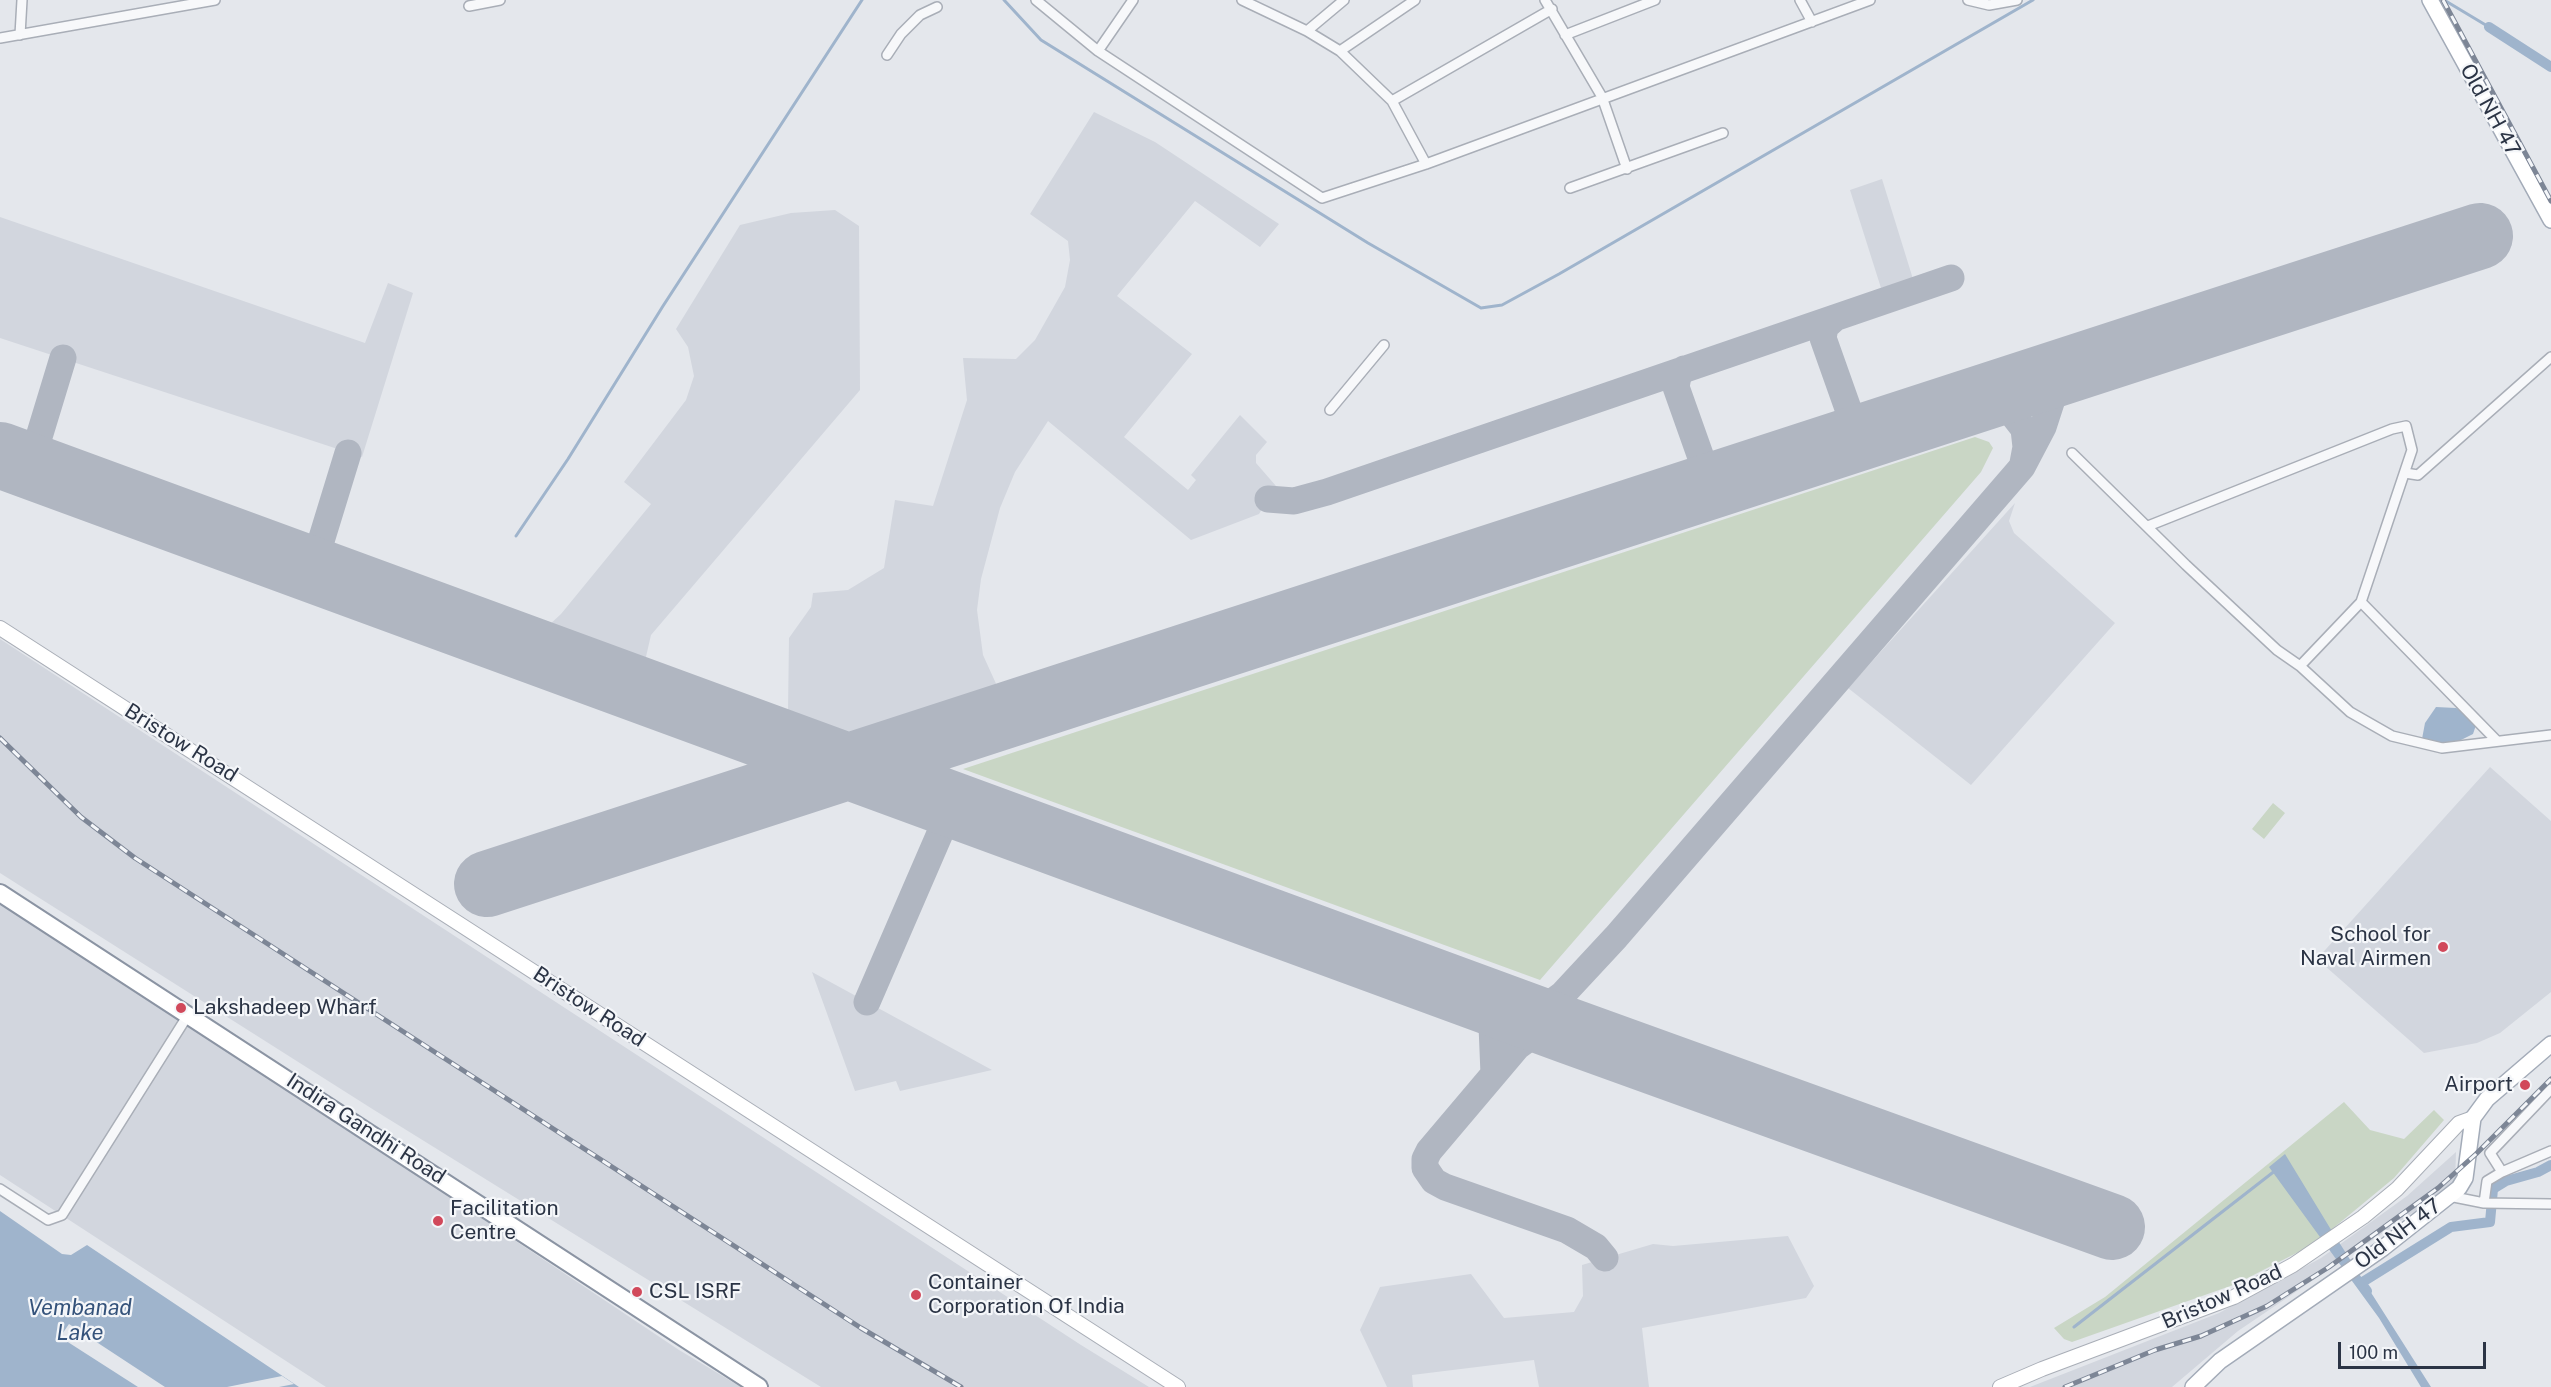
<!DOCTYPE html>
<html>
<head>
<meta charset="utf-8">
<style>
	body { margin:0 }
	#map { position:relative; width:2551px; height:1387px; overflow:hidden; background:#e4e7ec; font-family:"Public Sans",sans-serif }
	canvas { display:block }
	.scale { position:absolute; left:2338px; top:1342px; width:148px; height:27px; box-sizing:border-box; border:3px solid #2b3445; border-top:0; padding-left:8px; font-size:18px; line-height:21px; white-space:nowrap; color:#2b3445; -webkit-text-stroke:4px #f4f6f9; paint-order:stroke }
</style>
</head>
<body>
<div id="map">
<canvas width="2551" height="1387"></canvas>
<div class="scale">100 m</div>
</div>
<script>
const ctx = document.querySelector('canvas').getContext('2d');
ctx.lineJoin = 'round';
function fill(path, color) { ctx.fillStyle = color; ctx.fill(path, 'evenodd'); }
const poly = rows => new Path2D(rows.map(r => 'M' + r).join(''));
function strokePath(path, color, width, dash) { ctx.strokeStyle = color; ctx.lineWidth = width; ctx.lineCap = dash ? 'butt' : 'round'; ctx.setLineDash(dash || []); ctx.stroke(path); }
function drawText(font, color, halo, rows, align = 'center') {
  ctx.font = font + ' "Public Sans",sans-serif'; ctx.lineWidth = 4.5; ctx.setLineDash([]); ctx.textBaseline = 'middle'; ctx.strokeStyle = halo; ctx.fillStyle = color; for (const [text, x, y, turn = 0] of rows) {
    ctx.save(); ctx.translate(x, y); ctx.rotate((+turn || 0) * Math.PI / 180); ctx.textAlign = isNaN(turn) ? turn : align; if (halo) ctx.strokeText(text, 0, 0); ctx.fillText(text, 0, 0); ctx.restore();
  }
}
fill(poly([
	[1094,112,1155,142,1279,224,1260,247,1195,201,1117,296,1192,354,1124,437,1188,490,1196,480,1191,475,1240,415,1267,442,1256,455,1256,463,1276,486,1259,514,1191,540,1048,421,1015,472,1000,508,981,579,977,610,983,655,998,688,852,737,788,711,789,638,811,607,813,593,848,590,884,568,895,500,933,506,967,400,963,358,1016,359,1035,340,1065,287,1070,260,1068,241,1030,214],
	[1882,179,1913,279,1881,288,1850,190],
	[835,210,859,226,860,390,651,635,645,661,548,626,561,614,651,504,624,482,686,400,694,376,688,347,676,329,740,225,791,213],
	[0,217,365,343,388,283,413,293,362,457,0,338],
	[2015,503,2009,521,2014,533,2115,623,1971,785,1848,688],
	[0,639,1081,1345,1149,1387,821,1387,374,1110,0,873],
	[2490,767,2551,821,2551,992,2500,1033,2477,1043,2424,1053,2317,959],
	[0,900,176,1014,679,1350,741,1387,326,1387,0,1175],
	[812,972,867,1002,992,1070,900,1091,896,1081,855,1091],
	[2456,1152,2455,1184,2238,1331,2172,1387,2030,1387,2219,1313,2321,1258,2407,1196],
	[1788,1236,1814,1286,1806,1298,1642,1328,1649,1387,1539,1387,1534,1360,1412,1375,1413,1387,1387,1387,1360,1330,1380,1287,1471,1274,1504,1318,1574,1312,1583,1296,1582,1265,1653,1244,1673,1246]
]), '#d2d6de');
fill(poly([
	[1975,437,1989,442,1993,448,1981,472,1540,980,963,769],
	[2273,803,2285,813,2264,839,2252,829],
	[2344,1102,2370,1130,2404,1139,2434,1110,2444,1120,2394,1178,2314,1244,2236,1284,2072,1342,2064,1339,2054,1328,2105,1297]
]), '#c9d6c5');
fill(poly([
	[2436,707,2456,708,2469,713,2477,722,2473,734,2459,741,2440,743,2422,739,2425,723],
	[2285,1154,2330,1228,2431,1387,2421,1387,2379,1318,2269,1167],
	[0,1211,62,1254,71,1255,87,1245,299,1387,0,1387]
]), '#9fb4cc');
fill(poly([
	[69,1324,165,1387,138,1387,60,1337],
	[282,1376,294,1384,279,1387,227,1387]
]), '#e4e7ec');
strokePath(poly([
	[1004,0,1041,40,1368,243,1481,308,1502,305,1559,274,2033,0],
	[2444,0,2489,27],
	[516,536,568,459,663,306,862,0],
	[2074,1327,2276,1170]
]), '#9fb4cc', 3);
strokePath(poly([
	[2489,27,2551,67],
	[2367,1291,2361,1283,2451,1227,2490,1222,2493,1189,2506,1181,2538,1172,2551,1165]
]), '#9fb4cc', 10);
strokePath(poly([
	[1835,318,1825,327,1823,338,1851,417,1859,427,1872,434],
	[1684,369,1678,376,1676,387,1704,466,1712,477,1725,481],
	[1959,406,1990,404,2010,411,2024,429,2026,447,2023,463],
	[42,470,35,461,35,450,63,358],
	[1268,499,1294,501,1327,492,1951,278],
	[325,574,318,565,317,554,348,453],
	[924,793,939,813,941,831],
	[867,1002,941,831,954,818,969,812,977,813],
	[1491,1002,1494,1074],
	[1519,1012,1540,1011,1563,994],
	[1569,1031,1559,1023,1555,1017,1556,1006,1563,994,1616,937,2022,467,2043,427,2054,393,2060,383,2102,359],
	[1569,1031,1546,1030,1536,1033,1517,1047,1429,1151,1425,1159,1425,1168,1434,1181,1445,1187,1567,1230,1596,1247,1605,1258]
]), '#b0b6c1', 27);
strokePath(poly([
	[0,455,1569,1031,2112,1227],
	[487,884,2480,236]
]), '#b0b6c1', 66);
const street = poly([
	[1036,0,1098,51,1322,198,1426,164,1870,0],
	[1242,0,1307,31,1340,51,1392,101,1426,164],
	[1545,0,1602,97,1627,169],
	[1800,0,1812,22],
	[1968,0,1989,5,2017,0],
	[469,6,500,0],
	[1307,31,1344,0],
	[20,35,22,0],
	[1565,35,1655,0],
	[0,38,215,0],
	[1098,51,1133,0],
	[1340,51,1415,0],
	[887,55,901,34,920,15,937,7],
	[1392,101,1552,9],
	[1570,188,1723,133],
	[1330,410,1384,345],
	[2072,453,2186,565,2277,650,2300,666,2350,712,2392,736,2442,748,2551,735],
	[2405,473,2418,475,2551,357],
	[2148,526,2392,429,2406,426,2412,450,2361,602,2300,666],
	[2361,602,2496,740],
	[2502,1172,2490,1153,2551,1089],
	[0,1189,48,1220,62,1215,188,1015],
	[2449,1196,2484,1203,2551,1204],
	[2484,1203,2487,1181,2502,1172,2551,1151]
]);
const secondary = poly([
	[0,628,1178,1387],
	[2000,1387,2042,1369,2234,1297,2293,1265,2363,1217,2397,1189,2459,1123,2473,1118]
]);
const primary = poly([
	[2430,0,2551,220],
	[2193,1387,2220,1361,2383,1248,2459,1188,2465,1178,2473,1118,2487,1099,2551,1044]
]);
const highway = poly([
	[0,893,759,1387]
]);
strokePath(street, '#a9aeb7', 12);
strokePath(secondary, '#a9aeb7', 16);
strokePath(primary, '#a3abb8', 18);
strokePath(highway, '#8b94a3', 20);
strokePath(street, '#f7f8fa', 9);
strokePath(secondary, '#fff', 14);
strokePath(primary, '#fff', 15);
strokePath(highway, '#fff', 16);
const rail = poly([
	[2443,0,2551,201],
	[0,738,81,817,135,858,861,1328,961,1387],
	[2065,1387,2155,1350,2201,1336,2267,1306,2329,1267,2438,1188,2476,1154,2551,1079]
]);
strokePath(rail, '#7d8696', 5);
strokePath(rail, '#f4f6f9', 3, [9]);
for (const [x, y, r, color] of [
	[2443,947,6,"#d1495b"],
	[181,1008,6,"#d1495b"],
	[2525,1085,6,"#d1495b"],
	[438,1221,6,"#d1495b"],
	[637,1292,6,"#d1495b"],
	[916,1295,6,"#d1495b"]
]) { const dot = new Path2D(); dot.arc(x, y, r, 0, 2 * Math.PI); ctx.fillStyle = color; ctx.fill(dot); strokePath(dot, '#f4f6f9', 2); }
drawText('21px', '#2b3445', '#f4f6f9', [
	["Old NH 47",2490,110,61],
	["Bristow Road",181,743,32],
	["Bristow Road",589,1007,33],
	["Indira Gandhi Road",366,1129,33],
	["Old NH 47",2398,1234,-37],
	["Bristow Road",2222,1297,-24]
]);
drawText('21px', '#2b3445', '#f4f6f9', [
	["School for",2431,935,"right"],
	["Naval Airmen",2431,959,"right"],
	["Lakshadeep Wharf",193,1008],
	["Airport",2513,1085,"right"],
	["Facilitation",450,1209],
	["Centre",450,1233],
	["Container",928,1283],
	["Corporation Of India",928,1307],
	["CSL ISRF",649,1292]
], 'left');
drawText('italic 22px', '#34527a', '#f4f6f9', [
	["Vembanad",80,1308],
	["Lake",80,1333]
]);
</script>
</body>
</html>
